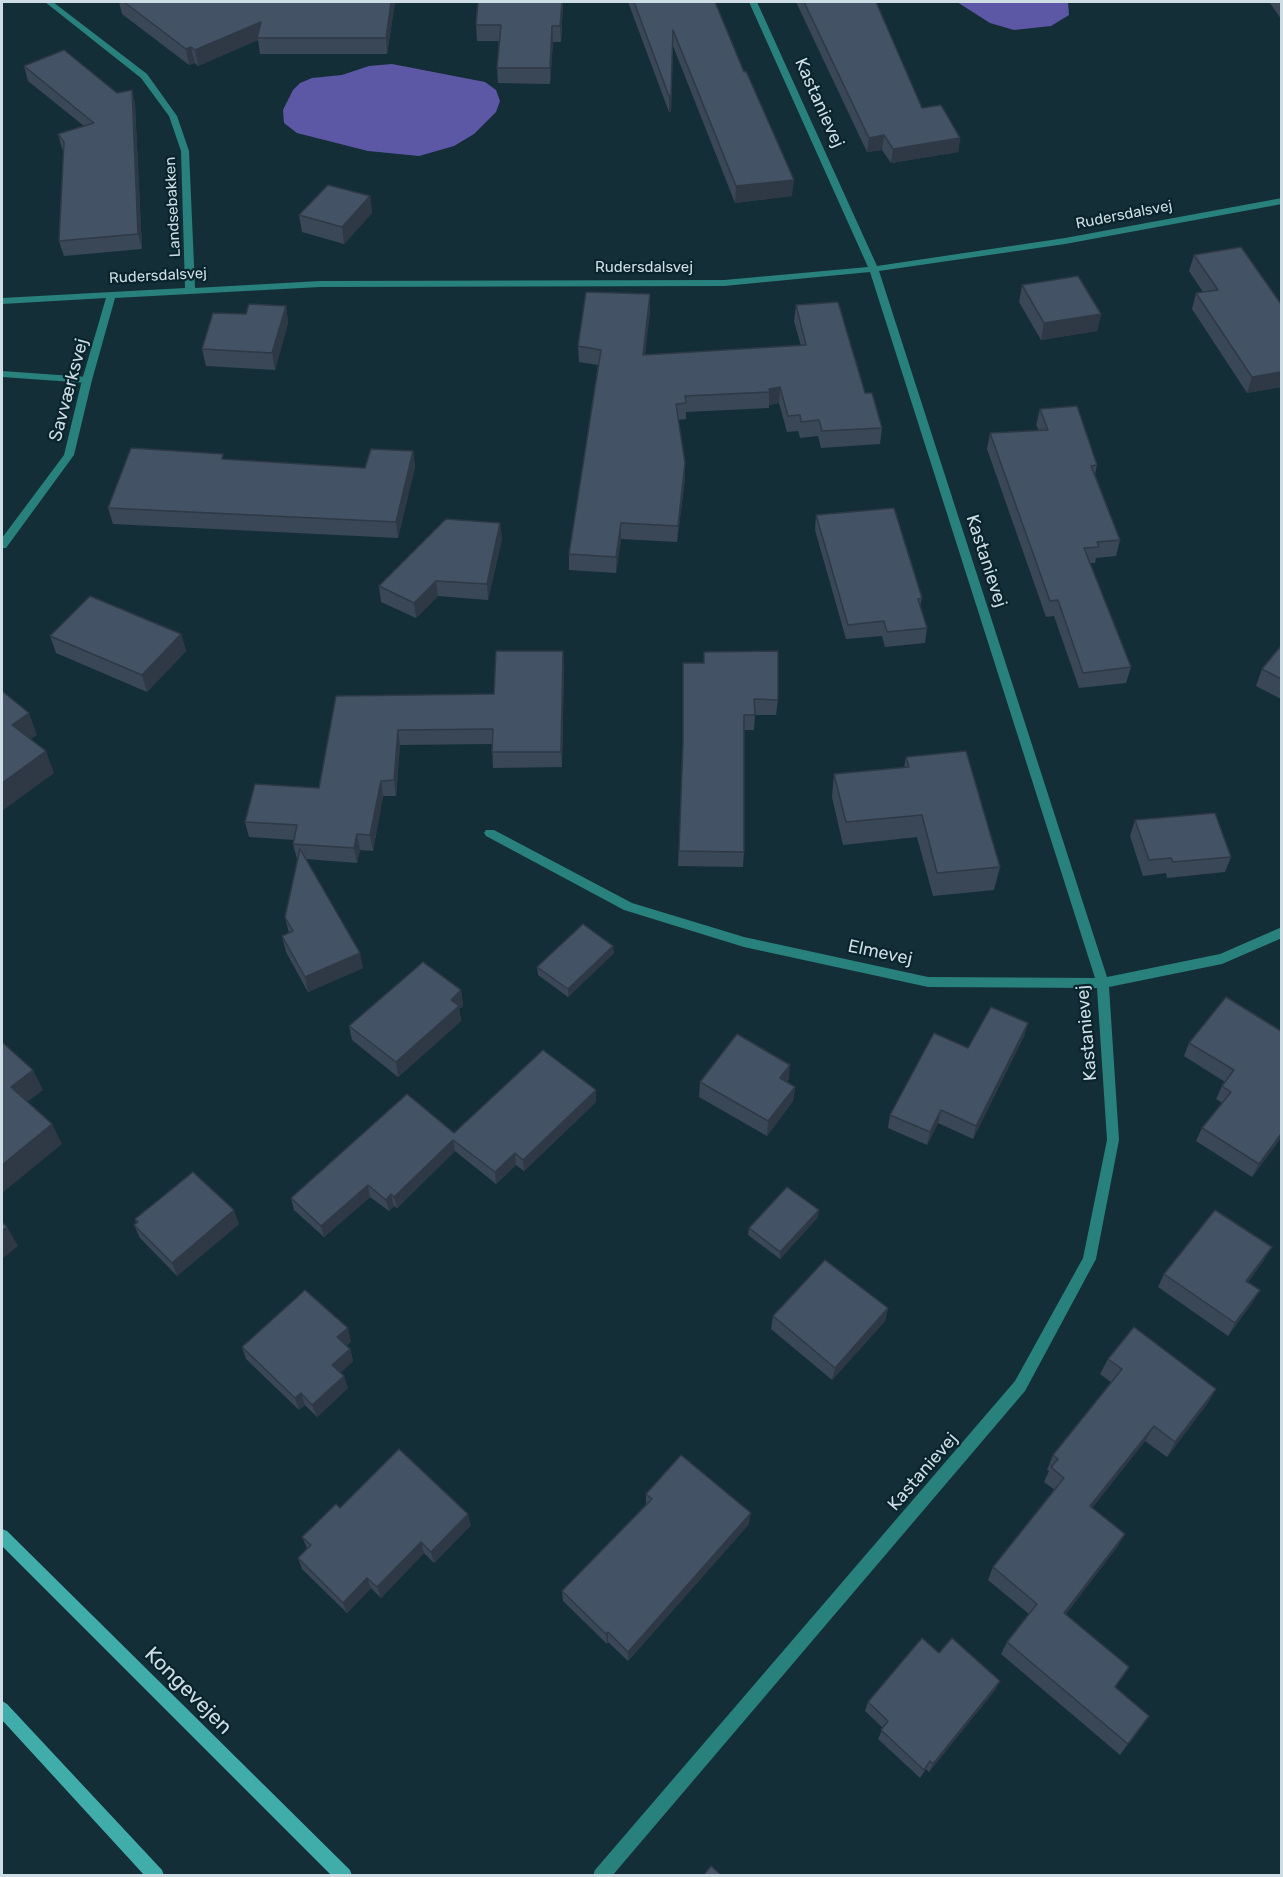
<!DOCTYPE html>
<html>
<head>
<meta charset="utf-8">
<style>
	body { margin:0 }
	#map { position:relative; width:1283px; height:1877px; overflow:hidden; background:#142e37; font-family:Rubik,sans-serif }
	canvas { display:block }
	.frame { position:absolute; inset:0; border:3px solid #cedde3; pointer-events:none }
</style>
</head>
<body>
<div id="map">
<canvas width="1283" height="1877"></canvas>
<div class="frame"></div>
</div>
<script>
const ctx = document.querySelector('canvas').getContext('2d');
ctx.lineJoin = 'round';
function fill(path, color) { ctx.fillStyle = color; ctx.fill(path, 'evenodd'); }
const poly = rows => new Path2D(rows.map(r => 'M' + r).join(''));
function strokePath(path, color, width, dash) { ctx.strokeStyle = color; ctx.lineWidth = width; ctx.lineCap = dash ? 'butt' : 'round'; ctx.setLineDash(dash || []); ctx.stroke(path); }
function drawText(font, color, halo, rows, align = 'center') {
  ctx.font = font + ' Rubik,sans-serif'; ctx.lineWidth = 4.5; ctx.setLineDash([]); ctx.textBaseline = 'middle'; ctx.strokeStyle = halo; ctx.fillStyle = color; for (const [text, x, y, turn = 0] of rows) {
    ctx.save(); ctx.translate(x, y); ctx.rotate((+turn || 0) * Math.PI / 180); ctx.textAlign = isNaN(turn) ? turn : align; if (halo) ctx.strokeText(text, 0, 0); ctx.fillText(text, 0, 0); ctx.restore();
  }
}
fill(poly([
	[957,2,1068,2,1069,15,1051,26,1014,30,990,23],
	[392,64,485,82,496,90,500,101,496,112,474,134,454,146,419,156,368,151,297,133,284,123,283,110,293,90,300,83,312,78,342,75,369,66]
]), '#5c58a5');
fill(poly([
	[2,371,87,377,92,380,87,383,2,377,2,371]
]), '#29817e');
fill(poly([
	[45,2,53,2,147,74,177,116,189,151,195,288,320,281,724,280,868,267,749,2,757,2,877,266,1065,238,1282,198,1282,204,1065,244,879,271,1107,977,1220,954,1282,927,1282,938,1222,964,1109,987,1119,1140,1096,1259,1025,1391,612,1876,593,1876,595,1870,1015,1381,1083,1258,1107,1140,1097,988,928,987,744,947,624,910,486,836,484,833,486,830,494,830,632,903,744,937,928,977,1095,978,870,272,724,286,320,287,115,298,92,380,74,455,6,548,2,548,2,538,64,455,82,380,106,298,2,304,2,298,185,288,181,151,169,116,141,78,45,2]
]), '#29817e');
fill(poly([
	[2,1529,7,1531,350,1870,352,1876,332,1876,2,1546,2,1529],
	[2,1701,7,1704,162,1870,164,1876,145,1876,2,1720,2,1701]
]), '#41adab');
fill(poly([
	[119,2,395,2,387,54,260,54,258,40,198,66,195,63,189,65,122,14],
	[478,2,563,2,561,42,553,42,550,84,498,83,497,68,499,41,477,41,476,25],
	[628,2,715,2,792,196,735,203,673,46,671,112,669,112],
	[796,2,876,2,922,108,960,138,958,152,891,163,882,150,867,152],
	[1270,2,1281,2,1281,19,1270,3],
	[24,66,117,93,132,90,135,105,142,249,64,256,59,241,64,151,62,149,58,134,84,126,28,81],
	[370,196,372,213,344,244,302,232,299,215],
	[1194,255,1281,304,1281,387,1247,393,1192,309,1196,293,1203,292,1189,271],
	[1022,285,1101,314,1097,331,1041,340,1019,302],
	[796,305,865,393,882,428,880,444,821,448,818,436,800,438,798,431,787,432,779,403,769,405,769,408,686,412,686,419,678,420,685,463,685,479,677,542,621,539,616,573,569,570,569,554,598,365,579,362,578,346,650,310,645,355,801,346,794,321],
	[286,306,288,323,275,370,206,366,202,349,246,314],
	[1040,409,1097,465,1095,474,1120,540,1116,556,1096,558,1095,563,1090,563,1131,667,1126,683,1079,688,1054,616,1046,617,987,449,990,433,1039,430,1036,425],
	[413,451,415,467,398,538,113,524,108,508,224,459,365,468],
	[816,515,922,598,920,606,927,628,925,643,885,647,882,636,846,639,815,530],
	[502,539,488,600,438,596,416,618,381,602,379,586],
	[181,634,186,651,147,692,56,653,50,636],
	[1281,646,1281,699,1256,686,1262,669],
	[564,666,562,767,493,768,492,744,400,745,396,796,383,796,373,851,360,850,357,863,306,859,363,968,308,992,286,952,282,936,289,933,285,917,298,859,297,859,293,844,294,840,249,837,245,822,319,788,336,696,494,694],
	[683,678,778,700,776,715,755,715,754,730,744,730,744,852,743,867,678,866,683,753],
	[906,757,1000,867,994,890,933,896,917,837,843,845,832,797,834,774,904,768],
	[1135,820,1231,857,1225,872,1167,878,1166,873,1143,876,1130,836],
	[614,953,568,997,538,975,537,967],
	[461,990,463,1006,459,1009,461,1021,398,1077,352,1040,349,1026],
	[1028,1023,1024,1036,973,1139,938,1123,927,1145,888,1128,890,1115,968,1048],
	[1281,1031,1281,1138,1252,1177,1196,1141,1202,1128,1222,1103,1216,1099,1222,1086,1225,1082,1184,1056,1189,1043],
	[789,1079,787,1082,795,1087,793,1101,767,1136,699,1097,700,1082],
	[596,1090,596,1102,524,1171,516,1165,496,1184,455,1151,397,1208,394,1206,389,1211,370,1197,324,1237,294,1210,291,1198,454,1133],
	[818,1217,780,1259,748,1235,749,1228],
	[135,1219,239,1224,177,1276,140,1238,134,1225,136,1223],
	[1264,1260,1248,1282,1260,1290,1252,1303,1228,1336,1158,1287,1164,1274],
	[888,1308,885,1321,832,1380,771,1329,773,1316],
	[351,1341,346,1346,350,1349,353,1361,340,1373,348,1388,317,1417,305,1405,299,1410,246,1359,242,1347],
	[1108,1359,1216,1389,1207,1404,1167,1457,1145,1441,1092,1508,1125,1534,1117,1547,1066,1614,1115,1687,1128,1744,1120,1755,1001,1654,1007,1642,1029,1614,988,1580,993,1567,1055,1490,1044,1482,1049,1471,1047,1470,1053,1455,1112,1383,1100,1374],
	[646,1494,749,1524,628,1661,608,1642,607,1644,563,1601,562,1591,646,1505],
	[340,1508,471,1525,434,1563,424,1553,381,1598,371,1588,347,1613,302,1569,298,1558,307,1548,302,1537],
	[939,1653,1000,1681,995,1690,929,1772,926,1769,920,1778,878,1739,883,1728,865,1711,868,1702]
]), '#3a4756');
fill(poly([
	[391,2,395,2,387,54,386,38],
	[562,2,563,2,561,42,560,26],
	[261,22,257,38,258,40,198,66,195,50],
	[552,26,553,42,550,84,550,68],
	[673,30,671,112,669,112,669,96],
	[191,47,195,63,189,65,186,49],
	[132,90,135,105,142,249,138,234],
	[884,135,882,150,867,152,869,138],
	[960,138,958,152,891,163,893,149],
	[794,180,792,196,735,203,736,186],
	[370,196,372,213,344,244,342,227],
	[650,294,650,310,643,371,643,355],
	[286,306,288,323,275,370,272,353],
	[1101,314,1097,331,1041,340,1044,323],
	[1281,372,1281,387,1247,393,1252,377],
	[780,387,779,403,769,405,769,389],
	[413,451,415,467,398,538,396,522],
	[685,463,685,479,677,542,678,526],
	[500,523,502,539,488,600,487,584],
	[621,523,621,539,616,573,616,557],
	[436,581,438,596,416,618,414,603],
	[181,634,186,651,147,692,142,675],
	[563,651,564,666,562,767,561,752],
	[29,713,37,735,20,747,12,725],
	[398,730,400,745,396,796,394,780],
	[46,751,54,773,2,811,2,783],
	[381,781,383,796,373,851,370,835],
	[357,834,360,850,357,863,354,848],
	[613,946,614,953,568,997,568,989],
	[360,953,363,968,308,992,305,977],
	[461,990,463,1006,459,1009,461,1021,398,1077,396,1062,451,1000],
	[1028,1023,1024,1036,973,1139,976,1126],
	[790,1065,789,1079,779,1092,780,1078],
	[33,1070,43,1090,21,1107,11,1087],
	[795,1087,793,1101,767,1136,768,1121],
	[596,1090,596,1102,524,1171,523,1160],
	[941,1110,938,1123,927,1145,930,1132],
	[52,1124,62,1144,2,1193,2,1165],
	[1281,1134,1281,1138,1252,1177,1259,1164],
	[453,1140,455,1151,397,1208,394,1197],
	[515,1153,516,1165,496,1184,495,1172],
	[368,1185,370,1197,324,1237,321,1226],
	[391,1194,394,1206,389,1211,386,1200],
	[234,1210,239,1224,177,1276,172,1263],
	[819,1210,818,1217,780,1259,780,1252],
	[7,1227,18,1246,2,1259,2,1231],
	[1272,1247,1264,1260,1239,1294,1246,1281],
	[1260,1290,1252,1303,1228,1336,1235,1323],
	[888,1308,885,1321,832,1380,835,1368],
	[348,1328,351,1341,341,1350,337,1337],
	[350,1349,353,1361,336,1377,332,1365],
	[344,1376,348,1388,317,1417,312,1405],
	[1216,1389,1207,1404,1167,1457,1175,1442],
	[301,1393,305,1405,299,1410,295,1398],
	[1154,1426,1145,1441,1082,1520,1090,1506],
	[751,1513,749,1524,628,1661,628,1652],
	[468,1514,471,1525,434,1563,431,1552],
	[1125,1534,1117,1547,1057,1626,1064,1613],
	[421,1542,424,1553,381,1598,377,1587],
	[367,1578,371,1588,347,1613,343,1603],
	[608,1632,608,1642,607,1644,606,1634],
	[1000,1681,995,1690,929,1772,933,1764]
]), '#2f3946');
const building = poly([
	[124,2,391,2,386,38,257,38,261,22,195,50,191,47,186,49,124,2],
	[478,2,562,2,560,26,552,26,550,68,497,68,501,25,476,25,478,2],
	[634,2,715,2,744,72,746,71,794,180,736,186,673,30,671,96,669,96,634,2],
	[804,2,876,2,922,108,941,105,960,138,893,149,884,135,869,138,804,2],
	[64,50,117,93,132,90,138,234,59,241,64,142,58,134,94,123,24,66,64,50],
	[328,185,370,196,342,227,299,215,328,185],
	[1241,247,1281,304,1281,372,1252,377,1196,293,1218,290,1194,255,1241,247],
	[1078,276,1101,314,1044,323,1022,285,1078,276],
	[586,292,650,294,643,355,806,345,796,305,838,302,865,393,872,393,882,428,822,431,819,420,801,422,800,415,788,416,780,387,769,389,770,392,685,396,686,403,676,404,685,463,678,526,621,523,616,557,569,554,601,350,578,346,586,292],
	[249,304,286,306,272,353,202,349,213,313,246,314,249,304],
	[1077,406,1097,465,1091,466,1120,540,1097,542,1099,547,1084,548,1131,667,1083,673,1058,600,1050,601,990,433,1048,430,1040,409,1077,406],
	[131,448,223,454,222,459,365,468,371,449,413,451,396,522,108,508,131,448],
	[894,508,922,598,918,599,927,628,887,632,884,621,848,625,816,515,894,508],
	[446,519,500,523,487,584,436,581,414,603,379,586,446,519],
	[90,596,181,634,142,675,50,636,90,596],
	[1281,646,1281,679,1262,669,1281,646],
	[496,651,563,651,561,752,492,752,493,729,398,730,394,780,381,781,370,835,357,834,354,848,293,844,297,825,245,822,255,784,319,788,336,696,494,694,496,651],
	[778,651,778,700,754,699,755,715,744,715,744,852,679,851,683,743,683,663,704,663,704,652,778,651],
	[2,691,29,713,12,725,46,751,2,783,2,691],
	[966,751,1000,867,937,873,922,815,846,822,834,774,909,767,906,757,966,751],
	[1215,813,1231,857,1173,862,1171,858,1149,860,1135,820,1215,813],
	[300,849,360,953,305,977,282,936,293,931,285,917,300,849],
	[583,924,613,946,568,989,537,967,583,924],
	[423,962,461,990,451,1000,459,1006,396,1062,349,1026,423,962],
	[1226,997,1281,1031,1281,1134,1259,1164,1202,1128,1231,1092,1222,1086,1234,1070,1189,1043,1226,997],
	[991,1007,1028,1023,976,1126,941,1110,930,1132,890,1115,934,1033,968,1048,991,1007],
	[737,1034,790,1065,780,1078,795,1087,768,1121,700,1082,737,1034],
	[2,1042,33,1070,11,1087,52,1124,2,1165,2,1042],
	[543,1050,596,1090,523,1160,515,1153,495,1172,453,1140,394,1197,391,1194,386,1200,368,1185,321,1226,291,1198,407,1094,454,1133,543,1050],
	[193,1172,234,1210,172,1263,134,1225,138,1222,135,1219,193,1172],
	[787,1187,819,1210,780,1252,749,1228,787,1187],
	[1215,1210,1272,1247,1246,1281,1260,1290,1235,1323,1164,1274,1215,1210],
	[2,1222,7,1227,2,1231,2,1222],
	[825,1260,888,1308,835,1368,773,1316,825,1260],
	[305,1290,348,1328,337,1337,350,1349,332,1365,344,1376,312,1405,301,1393,295,1398,242,1347,305,1290],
	[1134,1327,1216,1389,1175,1442,1154,1426,1090,1506,1125,1534,1064,1613,1129,1667,1115,1687,1149,1716,1128,1744,1007,1642,1037,1604,993,1567,1064,1478,1051,1467,1058,1459,1053,1455,1122,1369,1108,1359,1134,1327],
	[399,1449,468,1514,431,1552,421,1542,377,1587,367,1578,343,1603,298,1558,311,1545,302,1537,336,1504,340,1508,399,1449],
	[681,1455,751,1513,628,1652,608,1632,606,1634,562,1591,652,1499,646,1494,681,1455],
	[922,1638,939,1653,952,1638,1000,1681,933,1764,930,1761,924,1770,881,1730,888,1721,868,1702,922,1638],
	[711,1866,721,1875,704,1875,711,1866]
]);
fill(building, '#435264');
strokePath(building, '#2f3946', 1.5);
drawText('15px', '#cedde3', '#09242d', [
	["Landsebakken",173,207,-93],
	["Rudersdalsvej",1124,215,-11],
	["Rudersdalsvej",644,268],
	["Rudersdalsvej",158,276,-3]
]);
drawText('18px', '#cedde3', '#09242d', [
	["Kastanievej",819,103,66],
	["Savværksvej",69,390,-75],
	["Kastanievej",986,561,72],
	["Elmevej",880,953,12],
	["Kastanievej",1087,1033,-95],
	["Kastanievej",923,1472,-49]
]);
drawText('21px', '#cedde3', '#09242d', [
	["Kongevejen",188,1691,45]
]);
</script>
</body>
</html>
